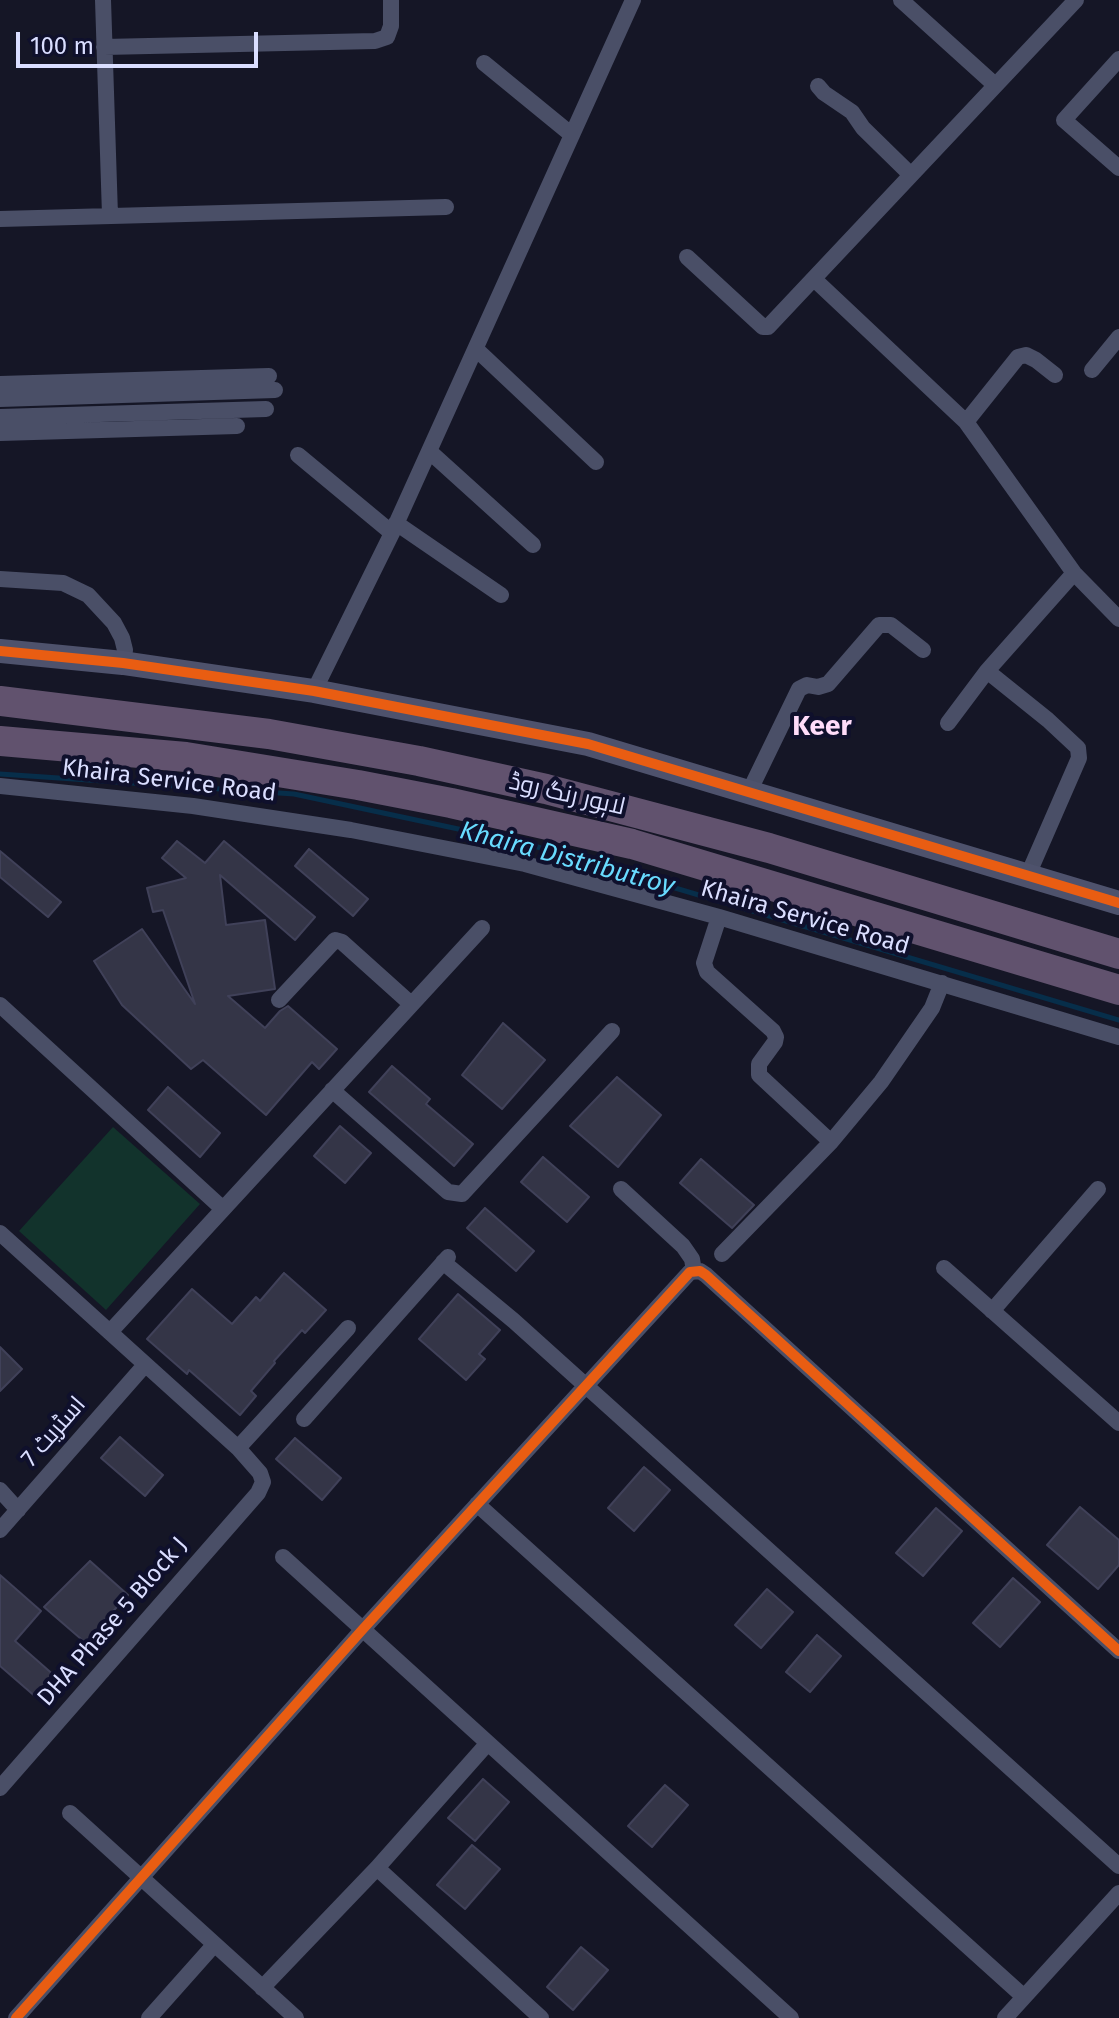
<!DOCTYPE html>
<html>
<head>
<meta charset="utf-8">
<style>
	body { margin:0 }
	#map { position:relative; width:1119px; height:2018px; overflow:hidden; background:#151626; font-family:"Fira Sans",sans-serif }
	canvas { display:block }
	.scale { position:absolute; left:16px; top:32px; width:242px; height:36px; box-sizing:border-box; border:4px solid #dadeff; border-top:0; padding-left:10px; font-size:24px; line-height:28px; white-space:nowrap; color:#dadeff; -webkit-text-stroke:6px #0f102c; paint-order:stroke }
</style>
</head>
<body>
<div id="map">
<canvas width="1119" height="2018"></canvas>
<div class="scale">100 m</div>
</div>
<script>
const ctx = document.querySelector('canvas').getContext('2d');
ctx.lineJoin = 'round';
function fill(path, color) { ctx.fillStyle = color; ctx.fill(path, 'evenodd'); }
const poly = rows => new Path2D(rows.map(r => 'M' + r).join(''));
function strokePath(path, color, width, dash) { ctx.strokeStyle = color; ctx.lineWidth = width; ctx.lineCap = dash ? 'butt' : 'round'; ctx.setLineDash(dash || []); ctx.stroke(path); }
function drawText(font, color, halo, rows, align = 'center') {
  ctx.font = font + ' "Fira Sans",Cairo,sans-serif'; ctx.lineWidth = 8; ctx.setLineDash([]); ctx.textBaseline = 'middle'; ctx.strokeStyle = halo; ctx.fillStyle = color; for (const [text, x, y, turn = 0] of rows) {
    ctx.save(); ctx.translate(x, y); ctx.rotate((+turn || 0) * Math.PI / 180); ctx.textAlign = isNaN(turn) ? turn : align; if (halo) ctx.strokeText(text, 0, 0); ctx.fillText(text, 0, 0); ctx.restore();
  }
}
fill(poly([
	[113,1127,200,1204,106,1310,19,1231]
]), '#12332c');
strokePath(poly([
	[0,774,294,794,524,843,1119,1020]
]), '#072e4a', 5);
const building = poly([
	[177,841,205,863,224,841,315,917,295,940,220,875,226,925,265,920,275,989,228,996,265,1028,280,1011,288,1006,337,1049,319,1069,312,1062,266,1115,203,1060,191,1069,122,1005,94,961,142,929,195,1004,163,910,153,912,147,888,186,878,162,858,177,841],
	[309,849,368,899,353,916,295,866,309,849],
	[0,851,61,902,48,917,0,877,0,851],
	[503,1023,545,1060,502,1109,462,1075,503,1023],
	[392,1066,430,1099,426,1104,473,1144,454,1166,369,1092,392,1066],
	[617,1077,661,1115,618,1167,570,1126,617,1077],
	[168,1087,220,1133,200,1157,148,1110,168,1087],
	[340,1126,371,1153,345,1183,314,1156,340,1126],
	[543,1157,589,1197,567,1222,521,1182,543,1157],
	[701,1159,754,1205,732,1228,680,1183,701,1159],
	[485,1208,534,1251,516,1271,467,1228,485,1208],
	[284,1273,326,1310,305,1333,302,1330,274,1361,275,1363,251,1391,256,1396,240,1415,189,1370,187,1374,147,1339,192,1289,232,1324,256,1297,260,1301,284,1273],
	[458,1294,500,1330,479,1354,485,1359,466,1380,419,1339,458,1294],
	[0,1347,22,1369,0,1391,0,1347],
	[120,1437,163,1475,145,1496,101,1458,120,1437],
	[295,1438,341,1478,322,1500,276,1459,295,1438],
	[644,1467,670,1490,634,1531,608,1508,644,1467],
	[1080,1507,1119,1540,1119,1565,1098,1589,1047,1545,1080,1507],
	[936,1508,962,1531,923,1576,896,1553,936,1508],
	[90,1561,128,1595,104,1621,107,1624,88,1645,44,1607,90,1561],
	[0,1575,41,1611,15,1641,56,1677,37,1698,0,1666,0,1575],
	[1013,1578,1040,1602,1000,1647,973,1623,1013,1578],
	[767,1589,793,1612,761,1648,735,1625,767,1589],
	[817,1635,841,1656,810,1692,786,1672,817,1635],
	[483,1779,509,1802,475,1841,448,1818,483,1779],
	[665,1785,688,1805,652,1847,628,1826,665,1785],
	[472,1845,500,1869,465,1909,437,1885,472,1845],
	[581,1947,608,1970,573,2010,547,1987,581,1947]
]);
fill(building, '#343547');
strokePath(building, '#404159', 2);
strokePath(poly([
	[103,0,110,215],
	[901,0,995,85],
	[104,47,375,41,387,37,391,26,391,0],
	[1119,59,1064,120,1119,168],
	[484,63,572,135],
	[818,86,824,93,852,112,863,128,911,175],
	[0,219,446,207],
	[687,257,763,327,768,327,1076,0],
	[814,279,966,422,1074,573,1119,619],
	[476,349,596,462],
	[1092,370,1119,337],
	[0,384,269,376],
	[0,399,275,390],
	[0,417,266,409],
	[966,422,1018,357,1026,355,1036,360,1055,375],
	[0,433,237,426],
	[429,451,533,545],
	[298,455,392,533],
	[396,523,501,595],
	[0,579,63,583,88,595,114,623,122,638,125,650,123,663],
	[987,671,1048,720,1078,748,1079,758,1028,875],
	[314,691,392,533,633,0],
	[948,723,987,671,1074,573],
	[0,786,193,806,351,830,525,864,719,917,1119,1037],
	[749,792,799,689,807,685,818,687,828,684,879,625,891,625,923,650],
	[719,917,704,963,707,972,773,1031,776,1037,775,1042,759,1064,759,1075,831,1142],
	[279,1000,335,940,342,942,411,1004],
	[0,1005,223,1209],
	[332,1090,448,1192,462,1194,612,1031],
	[621,1189,683,1246,692,1259,694,1271],
	[0,1233,238,1448,260,1473,263,1482,258,1493,0,1788],
	[722,1254,831,1142,881,1082,932,1008,942,983],
	[443,1262,514,1321,1119,1866],
	[944,1268,1119,1423],
	[992,1311,1098,1189],
	[110,1332,482,928],
	[304,1419,448,1257],
	[238,1448,348,1328],
	[0,1490,18,1510],
	[477,1504,1023,1996],
	[0,1530,144,1366],
	[283,1557,791,2018],
	[70,1813,296,2018],
	[377,1868,541,2018],
	[262,1988,377,1868,487,1744],
	[16,2018,363,1629,690,1272,700,1271,706,1275,1119,1651],
	[149,2018,214,1945],
	[1005,2018,1119,1893]
]), '#4a4f67', 16);
strokePath(poly([
	[0,651,123,663,314,691,588,744,1119,903]
]), '#4e526c', 24);
strokePath(poly([
	[0,701,269,734,419,761,546,789,769,848,1119,954],
	[0,741,186,757,358,785,451,803,632,844,1119,990]
]), '#61526e', 30);
strokePath(poly([
	[0,651,123,663,314,691,588,744,1119,903],
	[16,2018,363,1629,690,1272,700,1271,706,1275,1119,1651]
]), '#e95d12', 10);
drawText('24px', '#dadeff', '#0f102c', [
	["Khaira Service Road",169,781,7],
	["لاہور رنگ روڈ",567,795,13],
	["Khaira Service Road",805,918,16],
	["اسٹریٹ 7",54,1432,-49],
	["DHA Phase 5 Block J",113,1622,-49]
]);
drawText('italic 26px', '#68dbff', '#0f102c', [
	["Khaira Distributroy",567,859,15]
]);
drawText('bold 28px', '#ffdcfa', '#0f102c', [
	["Keer",822,727]
]);
</script>
</body>
</html>
